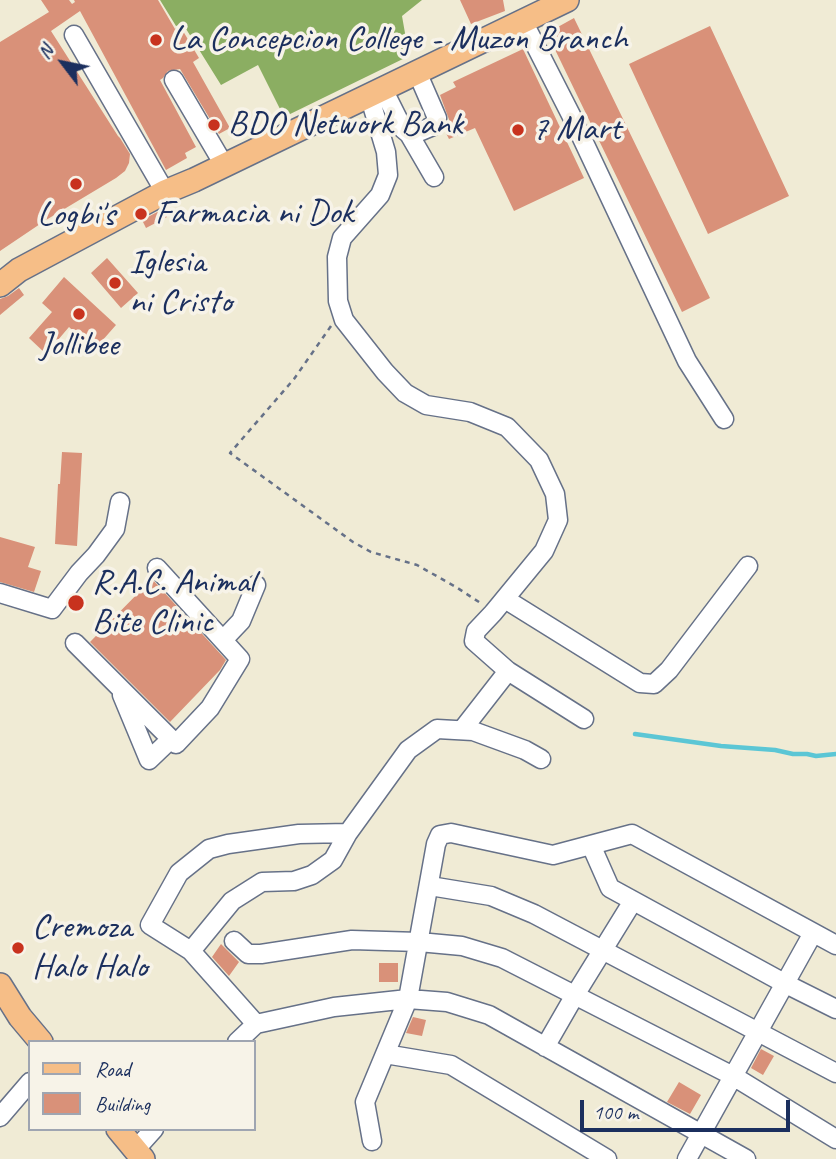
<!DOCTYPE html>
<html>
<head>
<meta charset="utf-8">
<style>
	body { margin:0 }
	#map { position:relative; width:836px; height:1159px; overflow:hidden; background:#f0ebd5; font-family:Caveat,sans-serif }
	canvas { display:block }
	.legend { position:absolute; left:28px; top:1040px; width:228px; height:91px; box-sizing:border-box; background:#f7f3e8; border:2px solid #9fa5b1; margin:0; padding:9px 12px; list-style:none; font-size:21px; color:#1b2f5e }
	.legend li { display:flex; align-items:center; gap:14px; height:35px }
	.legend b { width:35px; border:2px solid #9fa5b1 }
	.north { position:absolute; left:28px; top:28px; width:70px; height:70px; -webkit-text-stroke:5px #f7f3e8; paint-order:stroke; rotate:302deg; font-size:19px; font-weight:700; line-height:28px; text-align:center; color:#1b2f5e }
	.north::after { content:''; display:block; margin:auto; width:24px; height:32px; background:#1b2f5e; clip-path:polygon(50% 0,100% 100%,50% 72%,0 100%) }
	.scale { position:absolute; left:580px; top:1100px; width:210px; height:32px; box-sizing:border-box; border:4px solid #1b2f5e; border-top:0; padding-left:9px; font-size:21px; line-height:24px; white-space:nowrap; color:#1b2f5e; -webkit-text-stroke:5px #f7f3e8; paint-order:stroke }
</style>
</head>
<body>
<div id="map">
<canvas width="836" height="1159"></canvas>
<ul class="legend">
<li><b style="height:9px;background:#f6be87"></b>Road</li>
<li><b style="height:19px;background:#d99179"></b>Building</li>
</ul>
<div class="north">N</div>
<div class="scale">100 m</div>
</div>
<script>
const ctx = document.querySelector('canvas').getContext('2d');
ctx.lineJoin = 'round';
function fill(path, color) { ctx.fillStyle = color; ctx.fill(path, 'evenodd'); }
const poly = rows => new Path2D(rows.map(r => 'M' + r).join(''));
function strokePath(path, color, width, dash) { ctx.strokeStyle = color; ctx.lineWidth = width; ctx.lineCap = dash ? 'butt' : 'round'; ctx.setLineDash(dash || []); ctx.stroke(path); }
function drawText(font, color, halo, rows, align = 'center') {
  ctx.font = font + ' Caveat,sans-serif'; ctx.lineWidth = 7; ctx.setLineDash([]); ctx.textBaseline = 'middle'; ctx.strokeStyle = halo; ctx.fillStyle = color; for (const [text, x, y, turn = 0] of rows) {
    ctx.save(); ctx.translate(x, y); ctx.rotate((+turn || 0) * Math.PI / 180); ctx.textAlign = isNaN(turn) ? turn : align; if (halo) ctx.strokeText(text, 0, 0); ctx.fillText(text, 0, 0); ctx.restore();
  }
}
fill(poly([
	[160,0,422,0,402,16,409,56,284,117,258,65,221,85,183,24,176,26]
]), '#8bae62');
strokePath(poly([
	[635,734,721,746,775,750,793,754,807,754,816,756,836,754]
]), '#5bc6d5', 4.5);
fill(poly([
	[41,0,69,0,72,4,75,2,74,0,158,0,175,29,180,26,199,58,193,62,230,128,219,134,180,69,168,71,163,78,160,80,196,147,185,153,187,158,166,170,80,11,51,31,118,136,120,138,130,154,129,163,125,171,116,178,46,220,0,251,0,42,49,12],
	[460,0,503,0,505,11,471,24],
	[574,18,710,298,682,312,547,33],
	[710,26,789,196,708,234,629,64],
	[523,49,584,178,514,211,475,128,449,139,444,129,451,125,440,95,456,87,453,82],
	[163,209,167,217,146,228,142,220],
	[107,258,138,293,121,308,91,273],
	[64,277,116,325,94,350,69,327,46,354,29,338,52,312,42,303],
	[19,288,24,295,0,315,0,299,8,296],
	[62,452,82,453,77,546,55,544,58,484,60,484],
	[0,537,35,547,28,567,41,571,34,592,0,582],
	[152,579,226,660,220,670,170,722,90,642],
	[221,944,239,962,229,976,212,957],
	[379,963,398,963,398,982,379,982],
	[413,1017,426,1020,422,1036,406,1033],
	[761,1049,774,1056,763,1075,751,1068],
	[679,1082,701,1095,690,1114,667,1102]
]), '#d99179');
const minor = poly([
	[523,21,572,117,687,361,724,419],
	[74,35,165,192],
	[174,80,224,165],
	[383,89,403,129,409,134,414,134,433,126,437,118,417,72],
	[369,95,386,152,388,175,380,195,342,238,337,257,338,301,344,320,385,372,405,393,426,405,470,412,507,427,539,460,555,494,558,520,544,551,493,613,476,631,474,641,508,671,462,730],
	[409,134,434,177],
	[0,593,52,609,79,573,96,555,115,529,120,502],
	[505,599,640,683,654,684,669,670,748,566],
	[223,640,241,621,256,585],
	[75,643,176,744,210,708,240,659,157,568],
	[508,671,584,719],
	[122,695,149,760,171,739],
	[591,845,610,888,784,983,836,1009],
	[430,886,491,896,534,914,836,1073],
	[234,941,248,954,261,954,352,940,419,942,462,946,502,958,733,1076,836,1139],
	[191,951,232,901,262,882,294,881,312,875,333,860,348,833],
	[256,1024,191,951,150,925,179,873,209,849,228,844,299,834,348,833,408,750,437,729,473,731,525,750,541,759],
	[237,1042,256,1024,334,1007,408,999,447,1002,489,1015,746,1159],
	[545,1047,575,995,633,901],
	[385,1054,451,1065,607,1159],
	[0,1117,30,1082],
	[372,1141,365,1102,408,999,436,844,440,835,451,833,553,855,632,834,836,945],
	[136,1149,154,1129],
	[687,1159,813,933]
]);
const major = poly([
	[0,285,19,270,165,192,194,180,567,0],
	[0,985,20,1017,41,1042],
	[118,1129,143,1159]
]);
strokePath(minor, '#667188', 21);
strokePath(major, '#667188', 26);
strokePath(poly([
	[331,326,294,379,230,453,353,542,371,552,417,565,456,587,482,604]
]), '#667188', 2.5, [5, 5]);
strokePath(minor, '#fff', 18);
strokePath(major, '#f6be87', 23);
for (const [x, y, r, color] of [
	[156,40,7,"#c8321e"],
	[214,125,7,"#c8321e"],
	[518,130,7,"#c8321e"],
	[76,184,7,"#c8321e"],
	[141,214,7,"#c8321e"],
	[115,283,7,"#c8321e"],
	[79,314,7,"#c8321e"],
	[76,603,9,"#c8321e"],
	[18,948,7,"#c8321e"]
]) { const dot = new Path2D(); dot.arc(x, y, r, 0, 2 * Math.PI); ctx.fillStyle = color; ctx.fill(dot); strokePath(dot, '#f7f3e8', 2.5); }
drawText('35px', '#1b2f5e', '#f7f3e8', [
	["La Concepcion College - Muzon Branch",170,40],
	["BDO Network Bank",228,125],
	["7 Mart",532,130],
	["Farmacia ni Dok",155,214],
	["Logbi's",76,216,"center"],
	["Iglesia",129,263],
	["ni Cristo",129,303],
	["Jollibee",79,346,"center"],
	["R.A.C. Animal",92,583],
	["Bite Clinic",92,623],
	["Cremoza",32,928],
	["Halo Halo",32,968]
], 'left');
</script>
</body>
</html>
